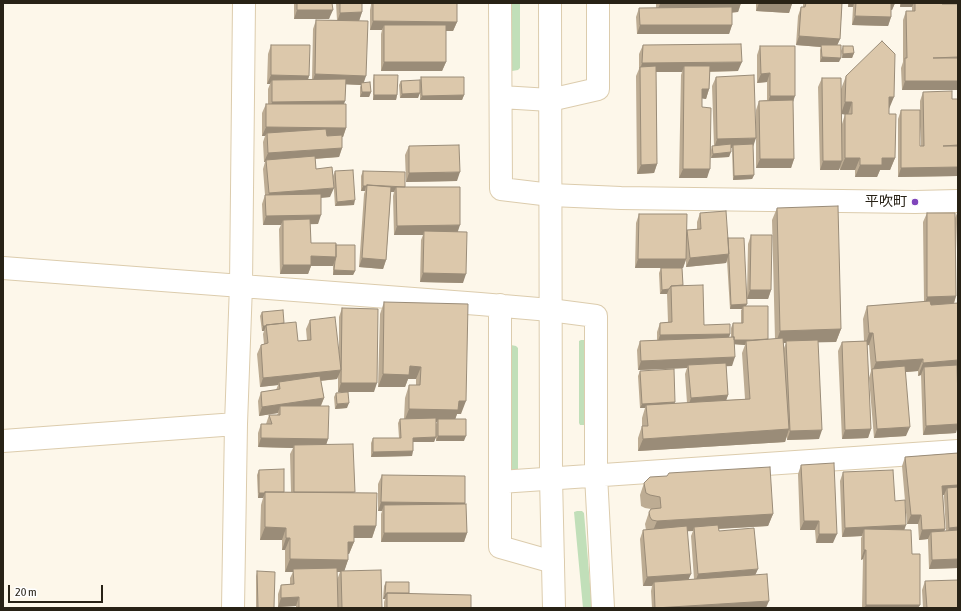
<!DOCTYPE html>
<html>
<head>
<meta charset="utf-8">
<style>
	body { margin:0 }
	#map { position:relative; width:961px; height:611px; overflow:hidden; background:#fdf7ea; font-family:"Asap Condensed",sans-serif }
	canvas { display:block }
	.frame { position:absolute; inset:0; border:4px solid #282216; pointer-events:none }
	.scale { position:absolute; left:8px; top:585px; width:95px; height:18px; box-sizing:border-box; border:2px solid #282216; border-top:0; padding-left:5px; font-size:12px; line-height:14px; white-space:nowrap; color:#282216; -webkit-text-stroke:3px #fff; paint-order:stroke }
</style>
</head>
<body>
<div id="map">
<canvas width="961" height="611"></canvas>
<div class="frame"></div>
<div class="scale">20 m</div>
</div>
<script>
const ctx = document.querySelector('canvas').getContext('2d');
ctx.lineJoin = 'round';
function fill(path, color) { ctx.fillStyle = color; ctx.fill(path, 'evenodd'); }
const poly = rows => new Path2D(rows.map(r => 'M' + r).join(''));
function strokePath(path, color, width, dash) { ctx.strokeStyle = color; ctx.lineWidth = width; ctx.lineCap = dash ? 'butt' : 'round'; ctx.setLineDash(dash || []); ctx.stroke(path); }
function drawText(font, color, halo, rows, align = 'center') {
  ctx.font = font + ' "Asap Condensed","Noto Sans JP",sans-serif'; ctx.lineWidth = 3.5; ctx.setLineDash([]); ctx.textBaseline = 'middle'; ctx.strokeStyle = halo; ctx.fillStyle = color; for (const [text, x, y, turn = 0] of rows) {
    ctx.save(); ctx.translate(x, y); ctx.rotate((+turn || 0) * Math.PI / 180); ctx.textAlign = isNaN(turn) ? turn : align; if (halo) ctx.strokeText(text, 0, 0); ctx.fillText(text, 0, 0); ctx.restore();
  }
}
fill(poly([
	[511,3,520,3,520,68,518,70,512,71,511,68],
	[581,340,587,340,587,425,580,425,579,423,579,341],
	[511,345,516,346,518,348,518,469,516,471,510,471,509,347],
	[577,511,582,511,584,513,592,608,583,608,574,512]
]), '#c1dfb9');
const minor = poly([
	[500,3,501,189,551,195,621,198,915,202,958,201],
	[501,97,550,100,598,89,598,3],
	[3,268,480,304,550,310,596,316,596,475,603,608],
	[500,305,500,547,553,562],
	[3,441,236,424],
	[500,482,958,451],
	[233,608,236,424,241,285,244,3]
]);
const tertiary = poly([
	[550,3,551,478,554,608]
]);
strokePath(minor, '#dcccad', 24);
strokePath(tertiary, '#dcccad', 24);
strokePath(minor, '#fff', 22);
strokePath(tertiary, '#fff', 22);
fill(poly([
	[294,3,332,3,329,19,294,19],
	[336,3,362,3,362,12,359,21,364,82,371,92,369,97,360,97,360,87,361,85,346,84,344,104,346,128,343,137,342,137,342,148,339,157,315,159,316,169,330,197,321,198,318,224,310,224,311,243,336,245,355,271,353,275,333,275,333,266,311,266,308,274,280,274,279,229,281,225,263,225,262,204,265,195,263,169,265,162,264,162,263,142,265,136,262,136,262,113,266,104,268,104,268,89,270,84,267,84,268,54,271,45,309,76,308,80,312,80,313,29,316,20,337,20],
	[371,3,457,3,457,22,453,31,446,31,446,62,442,71,381,71,381,34,382,30,370,30,370,10,371,5],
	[656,3,741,3,738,12,732,13,732,25,729,34,637,34,636,17,639,8,656,8],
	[756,3,792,3,789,13,756,11],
	[803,3,842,3,840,39,837,45,839,62,820,62,820,50,821,47,796,45,798,16,801,7,803,7],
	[848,3,895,3,892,10,891,10,891,17,888,26,852,25,853,7,848,7],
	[900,3,958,4,958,90,902,90,901,68,903,62,903,20,906,11,912,11,912,7,900,7],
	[643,45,738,71,710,72,709,89,706,99,702,98,702,107,711,150,712,146,714,146,712,86,716,77,753,146,754,175,752,179,733,180,732,150,732,148,731,148,729,157,711,158,711,154,707,178,679,178,681,75,682,72,656,72,657,164,654,173,637,174,636,76,639,69,639,54],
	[760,46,793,102,794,159,791,168,756,168,756,110,759,101,767,100,767,82,757,83,757,55],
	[843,46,854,53,852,58,842,58,841,51],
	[374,75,397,95,396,100,373,100,373,80],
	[846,76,889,109,889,114,895,158,890,170,880,170,877,177,855,177,855,170,840,170,840,167,839,170,820,170,818,87,822,78,841,89],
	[842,114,845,114,842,124],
	[421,77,464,95,462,100,420,100,420,85,418,98,400,98,399,85,401,81,420,82],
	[923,92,952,99,958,99,958,176,898,177,898,119,901,110,920,110,920,101],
	[920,126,921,140,921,146,920,146],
	[409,146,457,181,406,182,405,155],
	[335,171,354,205,335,206,333,176],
	[363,171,405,187,458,232,463,283,420,282,421,240,423,235,394,235,393,196,394,192,391,192,386,260,383,269,359,267,364,194,365,191,361,191,361,176],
	[777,208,841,329,836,342,818,342,819,439,787,440,787,436,785,442,638,451,638,438,642,426,642,418,645,408,640,408,638,376,640,371,674,403,687,403,685,374,687,368,638,370,637,350,640,341,657,340,657,332,660,323,668,322,667,294,660,294,659,273,661,268,670,268,635,268,636,223,639,214,687,232,687,230,697,230,697,222,700,213,728,238,747,294,748,244,751,235,771,290,768,299,747,299,746,306,768,339,775,339,772,220],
	[686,260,686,267,726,263,727,261,730,309,742,309,741,310,741,323,733,323,731,328,731,337,729,337,730,334,704,325,683,285,682,268,683,268],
	[784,343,786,343,784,348],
	[734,344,745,345,742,353,745,399,726,400,728,395,726,366,732,366],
	[958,211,958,278,956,223,956,296,954,304,958,303,958,372,957,372,956,433,923,435,921,375,918,376,918,371,906,372,906,436,874,438,869,378,871,371,869,345,867,345,871,429,868,438,842,439,838,351,842,342,864,341,863,319,867,306,924,302,923,222,927,213,955,218],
	[384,302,461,414,457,414,455,419,464,441,436,441,436,424,437,422,436,422,436,437,434,442,413,442,412,456,371,457,371,443,373,438,399,438,398,423,400,419,404,419,405,398,409,385,416,385,416,379,408,379,405,387,378,387,380,314],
	[342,308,374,392,338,392,338,376,337,379,321,381,324,398,321,406,328,439,326,445,354,493,376,526,372,538,354,538,354,542,349,554,348,554,348,560,344,571,382,608,338,608,337,580,340,572,337,572,338,608,296,608,296,606,278,607,278,594,281,585,290,584,290,578,293,572,285,572,285,550,282,550,282,540,260,540,261,505,263,498,258,498,257,475,259,470,284,492,291,492,290,454,293,448,258,447,258,433,261,424,266,424,269,415,277,415,278,413,259,416,258,401,261,392,276,390,278,385,260,387,257,354,261,345,264,344,263,334,264,331,262,331,260,316,262,312,284,323,298,341,307,340,306,329,310,320,339,352,339,317],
	[336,393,347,408,335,409,334,397],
	[958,453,958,568,929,569,928,541,928,539,919,540,918,524,907,524,902,466,905,457],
	[943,495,944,495,944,497,946,531,944,531,945,529],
	[801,465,833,543,816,543,815,530,800,530,798,474],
	[843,472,895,501,904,530,912,554,920,605,918,608,862,608,863,559,861,560,861,538,862,536,842,537,840,481],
	[382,475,465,503,467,533,464,542,381,542,381,514,382,511,378,511,378,484],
	[644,483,773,514,768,526,718,529,719,531,755,575,766,608,652,608,651,591,652,586,643,586,640,539,643,530,646,530,645,524,649,512,651,509,645,508,641,506,640,495],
	[687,531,693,531,691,536,694,579,689,579],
	[257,571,274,608,256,608,256,576],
	[925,581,958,608,923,608,922,590],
	[386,582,409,593,471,608,384,608,384,602,385,599,383,599,384,586]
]), '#bdac93');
fill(poly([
	[741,3,738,12,656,13,660,4],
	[759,3,779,3,792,4,789,13,756,11],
	[849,3,854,3,853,7,848,7],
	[890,3,895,3,892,10,888,10],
	[901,3,914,3,912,7,900,7],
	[297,10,333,10,329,19,294,19],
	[362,12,359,21,337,22,340,13],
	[855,16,891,17,888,26,852,25],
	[373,21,457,22,453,31,384,30,384,25,382,30,370,30],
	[640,25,732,25,729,34,637,34],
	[799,36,840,39,836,48,821,45,821,47,796,45],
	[854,53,852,58,842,58,843,54],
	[822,57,841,58,839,62,820,62],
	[384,62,446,62,442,71,381,71],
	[742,62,738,71,684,72,684,66,682,72,640,72,640,70,642,63],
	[770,73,767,82,757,83,761,74],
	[315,74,366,76,363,85,361,83,361,85,312,83],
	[271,75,309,76,306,85,272,80,270,84,267,84],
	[905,81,958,81,958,90,902,90],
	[702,89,709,89,706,99,699,98],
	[362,92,371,92,369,97,360,97],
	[420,93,418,98,400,98,402,94],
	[374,95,397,95,396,100,373,100],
	[464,95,462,100,420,100,422,96],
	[770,96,795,96,792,105,767,105],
	[889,97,894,97,889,109,884,109],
	[345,101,342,110,269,111,272,102],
	[845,102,852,102,848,115,841,114],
	[266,127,346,128,343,137,267,136,267,133,265,136,262,136],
	[756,138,753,147,733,145,732,148,714,148,717,139],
	[342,148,339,157,266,162,266,160,265,162,264,162,268,153],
	[731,152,729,157,711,158,713,154],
	[845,158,860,158,855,170,840,170],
	[882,158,895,158,890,170,880,170,877,177,855,177,860,165],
	[760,159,794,159,791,168,756,168],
	[823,161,842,161,839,170,820,170],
	[657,164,654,173,637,174,641,165],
	[958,167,958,176,898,177,901,168],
	[683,169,710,169,707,178,679,178],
	[460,172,457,181,406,182,409,173],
	[754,175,752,179,733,180,734,176],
	[363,186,366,186,365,191,361,191],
	[367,186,405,187,396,187,394,192,366,191],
	[334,188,330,197,266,202,269,193],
	[355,200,354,205,335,206,337,202],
	[321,215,318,224,283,225,283,220,281,225,263,225,266,216],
	[460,225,457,234,424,231,423,235,394,235,397,226],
	[729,254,726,263,686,267,690,258],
	[311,256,336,257,333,266,311,266,308,274,280,274,283,265],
	[362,258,386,260,383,269,359,267],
	[638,259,686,259,683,268,635,268],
	[334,270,355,271,353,275,333,275],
	[423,273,466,274,463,283,420,282],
	[669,289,667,294,660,294,662,290],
	[750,290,771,290,768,299,747,299],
	[956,296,953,305,924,306,927,297],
	[747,304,745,308,743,306,742,309,730,309,731,305],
	[263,326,266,326,264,331,262,331],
	[841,329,836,342,786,343,786,341,786,343,776,343,780,331],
	[869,333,873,333,869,345,865,346],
	[730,334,727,343,657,344,660,335],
	[733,340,768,340,746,341,745,345,731,344],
	[735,357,732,366,689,368,688,365,687,368,638,370,641,361],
	[923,359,918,371,872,375,872,372,876,362],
	[958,360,958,372,924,375,924,367,921,375,918,376,923,363],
	[410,366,421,367,416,379,408,379,405,387,378,387,383,374],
	[341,370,337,379,279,385,279,382,278,385,260,387,263,378],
	[341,383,377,383,374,392,338,392],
	[728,395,725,404,688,407,691,398],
	[324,398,320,407,280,406,278,413,259,416,262,407],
	[459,401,466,401,461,414,457,414,454,423,438,419,437,422,404,422,409,409],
	[675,402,673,407,646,405,645,408,640,408,642,404],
	[349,403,347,408,335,409,337,404],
	[958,424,958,426,956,433,923,435,926,426],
	[910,427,906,436,874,438,877,429],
	[789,429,785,442,638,451,643,439],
	[871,429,868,438,842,439,845,430],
	[822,430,819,439,787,440,790,431],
	[438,436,466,436,464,441,436,441],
	[436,437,434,442,412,442,413,438],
	[261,438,328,439,325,448,294,445,293,448,258,447],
	[413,451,412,456,371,457,373,452],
	[958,485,958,494,947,488,944,495,939,495,942,486],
	[259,493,265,493,263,498,258,498],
	[381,502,465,503,462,512,384,505,382,511,378,511],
	[773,514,768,526,695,530,694,527,693,531,652,533,657,521],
	[911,515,921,515,918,524,907,524],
	[804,521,819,521,815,530,800,530],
	[906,525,903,534,864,529,862,536,842,537,845,528],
	[354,526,376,526,372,538,350,538],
	[265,527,286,528,282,540,260,540],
	[958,527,958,536,946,537,949,528],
	[945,529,942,538,931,532,928,539,919,540,922,530],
	[384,533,467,533,464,542,381,542],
	[819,534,837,534,833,543,816,543],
	[286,538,290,538,285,550,282,550],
	[348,542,354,542,349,554,344,554],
	[864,550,866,550,863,559,861,560],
	[290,559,348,560,344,572,293,572,293,569,293,572,285,572],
	[958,559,958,568,929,569,932,560],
	[758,569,754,578,695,583,698,574],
	[691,574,687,583,654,582,652,586,643,586,647,577],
	[385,594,387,594,385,599,383,599],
	[299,597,296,606,278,607,281,598],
	[769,601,766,608,657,608],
	[866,605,920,605,918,608,864,608]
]), '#9a8c78');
const building = poly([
	[297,3,332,3,333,10,297,10,297,3],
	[340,3,362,3,362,12,340,13,340,3],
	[373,3,457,3,457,22,373,21,373,3],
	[660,3,741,3,660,4,660,3],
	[806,3,842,3,840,39,799,36,801,7,805,7,806,3],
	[856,3,891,3,891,17,855,16,856,3],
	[915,3,942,3,942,4,958,4,958,57,933,58,958,58,958,81,905,81,905,58,907,58,906,11,915,11,915,3],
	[732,7,732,25,640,25,639,8,732,7],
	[316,20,368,21,366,76,315,74,316,20],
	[384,25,446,25,446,62,384,62,384,25],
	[882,41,895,54,894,97,889,97,889,114,896,114,895,158,882,158,882,165,860,165,860,158,845,158,845,114,852,114,852,102,845,102,846,76,882,41],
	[741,44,742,62,642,63,643,45,741,44],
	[271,45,310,45,309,76,271,75,271,45],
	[821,45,841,45,841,58,822,57,821,45],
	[760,46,795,46,795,96,770,96,770,73,761,74,760,46],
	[843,46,853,46,854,53,843,54,843,46],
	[656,66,657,164,641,165,640,67,656,66],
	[684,66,710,66,709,89,702,89,702,107,711,108,710,169,683,169,684,66],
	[374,75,398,75,397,95,374,95,374,75],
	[754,75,756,138,717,139,716,77,754,75],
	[421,77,464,77,464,95,422,96,421,77],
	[822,78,841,78,842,161,823,161,822,78],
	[346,79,345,101,272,102,272,80,346,79],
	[420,80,420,93,402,94,401,81,420,80],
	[370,82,371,92,362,92,361,83,370,82],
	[952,91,952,99,958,99,958,145,943,146,958,146,958,167,901,168,901,110,920,110,920,146,924,146,923,92,952,91],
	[793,100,794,159,760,159,759,101,793,100],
	[266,104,346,104,346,128,266,127,266,104],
	[326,129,327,136,342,135,342,148,268,153,267,133,326,129],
	[731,144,731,152,713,154,712,146,731,144],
	[753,144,754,175,734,176,733,145,753,144],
	[459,145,460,172,409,173,409,146,459,145],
	[315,156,316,169,332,167,334,188,269,193,266,160,315,156],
	[353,170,355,200,337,202,335,171,353,170],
	[363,171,405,172,405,187,367,185,367,186,363,186,363,171],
	[367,185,391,187,386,260,362,258,367,185],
	[396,187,460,187,460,225,397,226,396,187],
	[321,194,321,215,266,216,265,195,321,194],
	[838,206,841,329,780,331,777,208,838,206],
	[726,211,729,254,690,258,687,230,701,229,700,213,726,211],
	[927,213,955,213,956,296,927,297,927,213],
	[639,214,687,214,686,259,638,259,639,214],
	[310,219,311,243,336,243,336,257,311,256,311,265,283,265,283,220,310,219],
	[424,231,467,232,466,274,423,273,424,231],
	[751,235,772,235,771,290,750,290,751,235],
	[728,238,744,238,747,304,731,305,728,238],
	[336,245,355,245,355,271,334,270,335,261,336,257,336,245],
	[661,268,682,268,683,285,671,286,669,289,662,290,661,268],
	[703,285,704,325,730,324,730,334,660,335,660,323,672,322,671,286,703,285],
	[930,301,931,305,958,303,958,360,923,363,923,359,876,362,873,333,869,333,867,306,930,301],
	[384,302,468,304,466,401,459,401,458,410,409,409,409,385,420,385,421,367,410,366,409,375,383,374,384,302],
	[743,306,768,306,768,339,753,340,734,340,734,337,733,337,733,323,743,323,743,306],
	[342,308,378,309,377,383,341,383,342,308],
	[283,310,284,323,266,325,266,326,263,326,262,312,283,310],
	[335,317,341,370,263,378,261,345,268,343,266,325,296,322,298,341,311,340,310,320,335,317],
	[734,337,735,357,641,361,640,341,734,337],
	[783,338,789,429,643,439,642,426,648,426,646,405,750,399,746,341,783,338],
	[818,340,822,430,790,431,786,341,818,340],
	[867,341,871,429,845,430,842,342,867,341],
	[726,363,728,395,691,398,688,365,726,363],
	[957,365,958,402,958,424,926,426,924,367,957,365],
	[905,366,910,427,877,429,872,369,905,366],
	[674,369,675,402,642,404,640,371,674,369],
	[320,376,324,398,262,407,261,392,280,389,279,382,320,376],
	[348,392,349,403,337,404,336,393,348,392],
	[280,406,329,406,328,439,261,438,261,424,272,424,269,415,280,415,280,406],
	[436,418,436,437,413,438,413,451,373,452,373,438,401,438,400,419,436,418],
	[438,419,466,419,466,436,438,436,438,419],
	[353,444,355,492,294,492,294,445,353,444],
	[958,453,958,485,942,486,945,529,922,530,921,515,911,515,905,457,958,453],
	[834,463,837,534,819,534,819,521,804,521,801,465,834,463],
	[770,467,773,514,657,521,652,520,650,517,649,512,651,509,661,508,660,497,650,495,646,493,644,483,650,477,667,476,669,473,770,467],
	[284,469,284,492,265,492,265,493,259,493,259,470,284,469],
	[893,470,895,501,905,500,906,525,845,528,843,472,893,470],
	[382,475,465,476,465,503,381,502,382,475],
	[958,487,958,527,949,528,947,488,958,487],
	[265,492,377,493,376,526,354,526,354,542,348,542,348,560,290,559,290,538,286,538,286,528,265,527,265,492],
	[466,504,467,533,384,533,384,505,466,504],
	[718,525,719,531,754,528,758,569,698,574,694,527,718,525],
	[687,526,691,574,647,577,643,530,687,526],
	[864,529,911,530,912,554,920,554,920,605,866,605,866,550,864,550,864,529],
	[958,530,958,559,932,560,931,532,958,530],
	[337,568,338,608,299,608,299,597,281,598,281,585,294,584,293,569,337,568],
	[381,570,382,608,342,608,341,571,381,570],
	[257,571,275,572,274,608,258,608,258,607,257,571],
	[767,574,769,601,655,608,654,582,767,574],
	[958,580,958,608,927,608,925,581,958,580],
	[386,582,409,582,409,593,387,593,387,594,385,594,386,582],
	[387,593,471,595,471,608,387,608,387,593]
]);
fill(building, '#dcc8ab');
strokePath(building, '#9a8c78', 1);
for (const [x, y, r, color] of [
	[915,202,4,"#7f45bb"]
]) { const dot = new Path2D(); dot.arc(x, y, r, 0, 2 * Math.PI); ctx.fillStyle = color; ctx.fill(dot); strokePath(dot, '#fff', 1.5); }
drawText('14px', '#282216', '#fff', [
	["平吹町",907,202]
], 'right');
</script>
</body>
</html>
